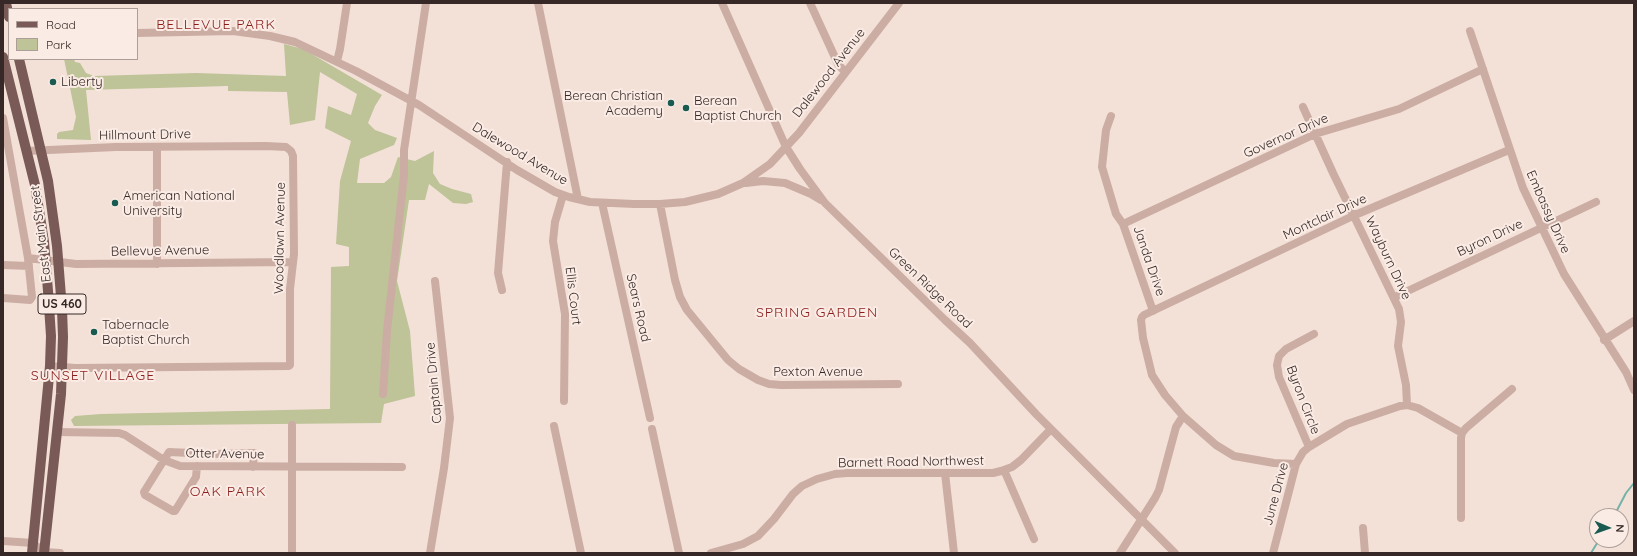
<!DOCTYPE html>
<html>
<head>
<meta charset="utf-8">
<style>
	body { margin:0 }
	#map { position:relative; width:1637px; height:556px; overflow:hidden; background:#f3e1d8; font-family:Quicksand,sans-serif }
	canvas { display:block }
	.frame { position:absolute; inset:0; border:4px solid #362826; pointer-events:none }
	.legend { position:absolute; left:8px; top:8px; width:130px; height:52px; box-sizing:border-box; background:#faece5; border:1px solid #ac9e99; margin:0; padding:5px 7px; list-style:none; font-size:12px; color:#362826 }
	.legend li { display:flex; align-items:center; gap:8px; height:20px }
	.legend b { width:20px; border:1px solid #ac9e99 }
	.north { position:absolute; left:1589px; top:508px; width:40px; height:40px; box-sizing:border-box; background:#faece5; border:1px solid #ac9e99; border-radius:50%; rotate:92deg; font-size:11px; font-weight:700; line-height:16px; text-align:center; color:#362826 }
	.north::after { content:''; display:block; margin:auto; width:14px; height:18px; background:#195b50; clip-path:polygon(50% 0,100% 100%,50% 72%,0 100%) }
</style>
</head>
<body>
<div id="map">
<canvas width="1637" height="556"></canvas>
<div class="frame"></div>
<ul class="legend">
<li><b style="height:5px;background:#795a56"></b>Road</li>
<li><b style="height:11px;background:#bec398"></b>Park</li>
</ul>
<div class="north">N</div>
</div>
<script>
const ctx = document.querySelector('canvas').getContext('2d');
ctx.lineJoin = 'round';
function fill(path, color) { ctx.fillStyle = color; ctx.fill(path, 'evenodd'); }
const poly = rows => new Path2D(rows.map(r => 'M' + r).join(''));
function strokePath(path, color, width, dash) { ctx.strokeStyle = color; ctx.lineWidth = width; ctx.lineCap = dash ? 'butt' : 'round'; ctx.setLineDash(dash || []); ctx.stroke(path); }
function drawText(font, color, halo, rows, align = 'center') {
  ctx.font = font + ' Quicksand,sans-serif'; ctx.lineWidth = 4; ctx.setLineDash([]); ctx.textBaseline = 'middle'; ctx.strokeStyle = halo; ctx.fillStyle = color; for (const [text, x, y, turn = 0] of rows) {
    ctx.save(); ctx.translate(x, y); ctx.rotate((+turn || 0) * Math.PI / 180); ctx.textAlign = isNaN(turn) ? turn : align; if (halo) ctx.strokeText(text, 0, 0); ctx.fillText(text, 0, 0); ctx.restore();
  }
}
fill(poly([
	[284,44,303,49,382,95,375,106,368,123,375,130,397,138,394,145,360,159,357,183,384,183,391,177,398,157,415,161,434,151,433,173,440,184,452,189,471,194,473,202,466,204,453,203,429,184,425,200,409,200,397,281,410,331,415,396,384,404,381,423,74,426,71,420,75,416,101,414,330,409,331,267,349,266,349,247,336,244,340,181,351,141,325,128,328,106,351,115,357,94,320,72,315,120,290,125,287,92,228,91,228,86,86,90,91,140,57,139,57,134,59,132,73,130,76,117,64,59,74,59,75,62,80,63,86,73,94,76,196,73,286,76]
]), '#bec398');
strokePath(poly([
	[1614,516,1626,493,1634,483],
	[1591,553,1599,540]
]), '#75b2a7', 2);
strokePath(poly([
	[538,3,578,199],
	[722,3,786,147,800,169,825,203,945,320,970,343,1036,414,1175,553],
	[810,3,838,64,845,72],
	[1470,31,1523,188,1564,274,1626,372,1634,390],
	[137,33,233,31,270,36,295,42,356,71,419,105,517,170,555,192,569,197,590,202,634,204,660,204,685,202,718,194,743,183,770,164,799,133,899,3],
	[337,61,340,49,347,3],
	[1303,107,1333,173,1399,309,1401,322,1398,346,1406,385,1407,405],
	[1111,116,1106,130,1102,167,1116,214,1123,224,1153,311],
	[3,118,28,258,32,297,30,300,3,298],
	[26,151,116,147,266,146,286,147,291,151,293,156,294,254,290,289,290,365,289,366,75,368,50,366],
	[746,183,763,181,785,183,811,194,821,200],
	[563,195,555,222,553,241,565,314,564,401],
	[602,203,650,418],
	[660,204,675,280,680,297,687,310,728,360,739,369,758,380,769,384,781,385,898,384],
	[1123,224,1315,134,1399,109,1483,69],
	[28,258,76,264,293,262],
	[157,264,157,147],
	[3,265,29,266],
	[502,290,498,273,507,162],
	[1395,297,1596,202],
	[1604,340,1634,321],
	[383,394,387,331,404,175,404,150,426,3],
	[292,425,292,553],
	[554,426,581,553],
	[652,429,679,553],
	[57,432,119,433,125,435,164,460,180,466,402,467],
	[1309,447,1279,377,1277,365,1279,356,1286,349,1314,334],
	[1296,464,1274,463,1234,456,1216,445,1183,416,1165,395,1152,375,1143,338,1141,320,1142,317,1144,315,1355,215,1509,150],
	[197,466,196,477,175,511,173,511,145,495,144,492,169,452,213,454,254,453,253,467],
	[1004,470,1034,539],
	[945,473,954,553],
	[1461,518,1461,438,1462,433,1466,428,1512,389],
	[1363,528,1365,553],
	[3,541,33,543,44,552,60,553],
	[430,553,444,468,450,418,435,281],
	[711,553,743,544,758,536,774,519,793,494,802,486,817,479,835,474,847,473,993,473,1001,471,1012,467,1021,460,1051,429],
	[1120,553,1155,498,1159,490,1176,427,1183,416],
	[1273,553,1296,464,1303,452,1309,447,1347,424,1400,406,1407,405,1418,408,1462,433]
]), '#ccada4', 8);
strokePath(poly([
	[6,3,9,17],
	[3,57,35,185,44,242,48,291,51,336,50,366,32,553],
	[19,59,48,181,57,246,62,309,63,337,61,394,44,553]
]), '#795a56', 10);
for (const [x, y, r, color] of [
	[53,82,4,"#195b50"],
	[671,103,4,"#195b50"],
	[686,108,4,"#195b50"],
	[115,203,4,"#195b50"],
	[94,332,4,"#195b50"]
]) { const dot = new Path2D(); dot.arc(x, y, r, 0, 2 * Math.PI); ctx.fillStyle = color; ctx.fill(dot); strokePath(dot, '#faece5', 1.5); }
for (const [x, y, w] of [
	[62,304,48]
]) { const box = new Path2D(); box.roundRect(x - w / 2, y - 10, w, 20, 3); ctx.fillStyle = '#faece5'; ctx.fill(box); strokePath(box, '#362826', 1); }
drawText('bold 12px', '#362826', null, [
	["US 460",62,304]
]);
drawText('13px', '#362826', '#faece5', [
	["Dalewood Avenue",829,73,-52],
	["Hillmount Drive",145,135,-1],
	["Governor Drive",1286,136,-24],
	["Dalewood Avenue",520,154,31],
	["Embassy Drive",1548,212,66],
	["Montclair Drive",1325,217,-25],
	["East Main Street",41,234,-97],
	["Woodlawn Avenue",280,238,-89],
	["Byron Drive",1490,238,-25],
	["Bellevue Avenue",160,251,-1],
	["Wayburn Drive",1388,258,65],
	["Janda Drive",1149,261,71],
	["Green Ridge Road",930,288,44],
	["Ellis Court",573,296,83],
	["Sears Road",638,308,77],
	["Pexton Avenue",818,372],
	["Captain Drive",434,383,-95],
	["Byron Circle",1303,400,69],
	["Otter Avenue",225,454,1],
	["Barnett Road Northwest",911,462,-1],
	["June Drive",1276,494,-75]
]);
drawText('13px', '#362826', '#faece5', [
	["Liberty",61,82],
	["Berean Christian",663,96,"right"],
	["Academy",663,111,"right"],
	["Berean",694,101],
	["Baptist Church",694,116],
	["American National",123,196],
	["University",123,211],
	["Tabernacle",102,325],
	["Baptist Church",102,340]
], 'left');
ctx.letterSpacing = '1px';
drawText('14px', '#8b1c1a', '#faece5', [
	["BELLEVUE PARK",216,25],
	["SPRING GARDEN",817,313],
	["SUNSET VILLAGE",93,376],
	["OAK PARK",228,492]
]);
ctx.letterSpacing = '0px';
</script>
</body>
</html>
